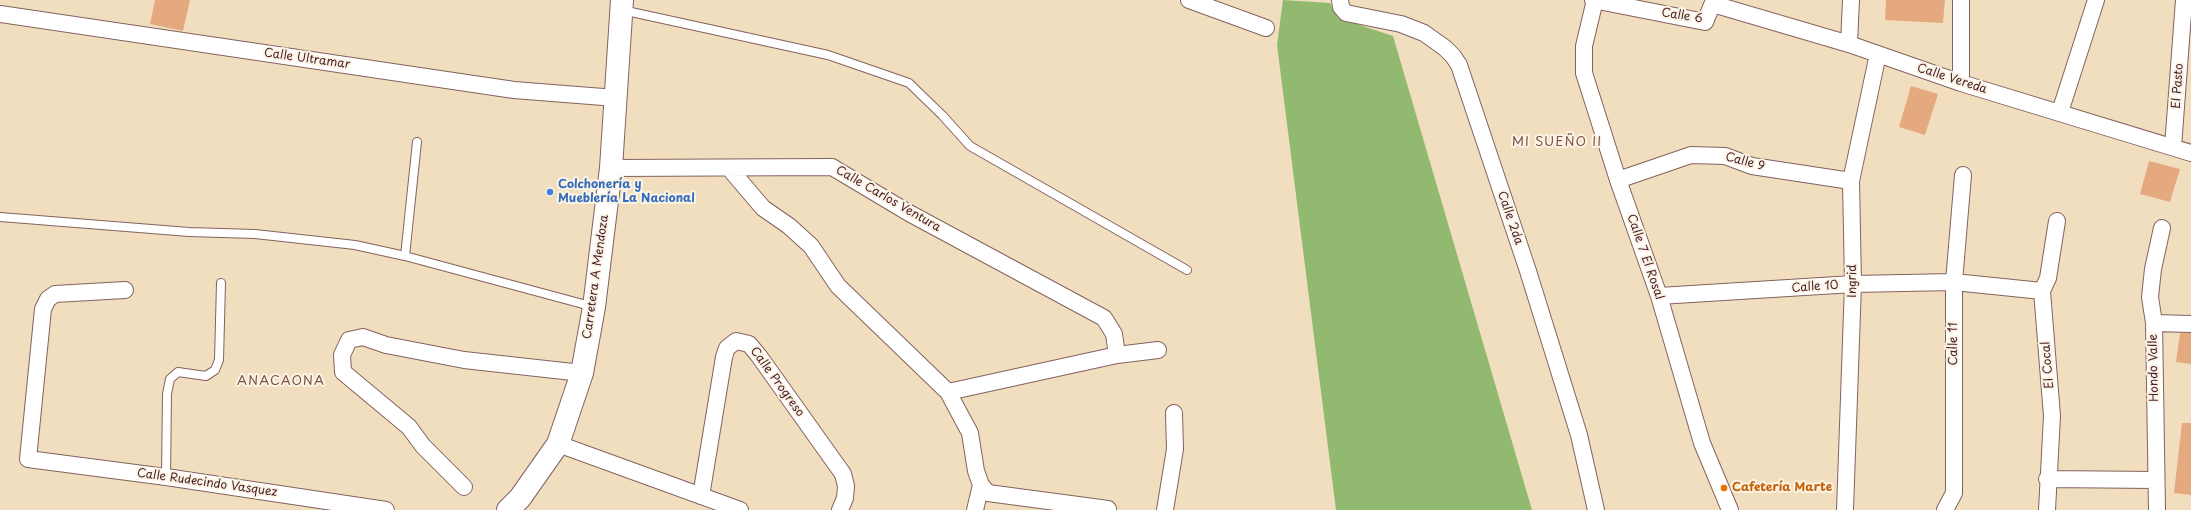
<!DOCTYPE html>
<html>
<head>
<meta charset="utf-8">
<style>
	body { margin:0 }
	canvas { display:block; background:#f1debe }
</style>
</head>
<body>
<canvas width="2191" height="510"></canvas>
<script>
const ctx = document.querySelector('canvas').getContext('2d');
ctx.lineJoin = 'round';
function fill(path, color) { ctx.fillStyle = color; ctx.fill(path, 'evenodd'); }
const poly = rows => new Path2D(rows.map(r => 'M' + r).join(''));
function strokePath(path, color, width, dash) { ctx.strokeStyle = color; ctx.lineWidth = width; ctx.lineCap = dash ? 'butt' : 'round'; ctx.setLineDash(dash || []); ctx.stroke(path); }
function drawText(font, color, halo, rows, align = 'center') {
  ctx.font = font + ' "Playpen Sans",sans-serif'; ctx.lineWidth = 4; ctx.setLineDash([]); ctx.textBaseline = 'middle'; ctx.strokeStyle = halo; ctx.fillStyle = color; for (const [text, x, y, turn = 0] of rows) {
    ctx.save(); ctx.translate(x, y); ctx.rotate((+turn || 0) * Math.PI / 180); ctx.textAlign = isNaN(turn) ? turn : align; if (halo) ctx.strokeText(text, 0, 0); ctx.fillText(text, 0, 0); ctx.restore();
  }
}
fill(poly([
	[1283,0,1330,3,1338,18,1393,36,1532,510,1336,510,1277,45]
]), '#91b96f');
fill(poly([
	[155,0,190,0,183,31,150,24],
	[1886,0,1945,0,1943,23,1885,20],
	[1911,86,1938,94,1925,135,1899,127],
	[2149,161,2180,169,2170,202,2140,194],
	[2180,333,2191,333,2191,364,2176,362],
	[2182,423,2191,423,2191,495,2174,493]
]), '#e5a980');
const lane = poly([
	[622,10,828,55,909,83,943,116,970,146,1187,270],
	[0,217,189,232,255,234,355,245,405,256,594,307],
	[405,256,417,142],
	[166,477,167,394,170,379,178,372,206,376,215,370,219,360,221,283]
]);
const street = poly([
	[1189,0,1266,28],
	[1340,0,1341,7,1346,13,1401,24,1424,33,1445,48,1453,56,1459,65,1528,271,1579,435,1596,510],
	[1593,0,1705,22,1714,0],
	[1595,0,1584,46,1584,73,1618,180,1659,296,1702,443,1730,510],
	[1713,4,1849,44,1961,83,2191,153],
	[0,14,514,90,616,98],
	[1849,44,1851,0],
	[1961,83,1961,0],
	[2060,112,2096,0],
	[2173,147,2184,0],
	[611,168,832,167,909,213,1104,318,1114,334,1117,355],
	[729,168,763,208,789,226,811,246,838,286,948,392,970,433,976,471,981,485,988,493,1108,509],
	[1618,180,1691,155,1725,156,1752,166,1851,181],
	[125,290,55,294,48,299,43,309,28,459,166,477,386,510],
	[1659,296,1853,284,1954,282,2042,291],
	[2154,323,2191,324],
	[948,392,1117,355,1158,350],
	[558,444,740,510],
	[2047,479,2156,480],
	[464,487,423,446,409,427,343,372,342,355,349,340,363,337,386,345,464,360,582,373],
	[701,496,724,357,727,348,736,341,749,344,759,356,843,474,846,486,845,498,840,510],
	[975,510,981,485],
	[1165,510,1175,449,1174,413],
	[1845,510,1853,284,1851,181,1878,54],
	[1945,510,1954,493,1954,282,1963,175],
	[2047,510,2052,416,2042,291,2048,278,2057,221],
	[2157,510,2154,323,2150,297,2153,269,2162,228]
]);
const secondary = poly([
	[508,510,520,498,558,444,582,373,594,307,611,168,622,0]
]);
strokePath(lane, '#84625e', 10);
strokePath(street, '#84625e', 18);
strokePath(secondary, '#84625e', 24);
strokePath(lane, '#fff', 8);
strokePath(street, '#fff', 16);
strokePath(secondary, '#fff', 22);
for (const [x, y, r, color] of [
	[550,192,4,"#3f7fe0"],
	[1724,488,4,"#e8710a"]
]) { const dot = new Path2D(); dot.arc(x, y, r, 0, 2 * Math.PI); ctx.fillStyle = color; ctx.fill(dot); strokePath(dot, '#fcf5e5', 1.5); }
drawText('12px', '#4a1f2b', '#fcf5e5', [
	["Calle 6",1682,16,9],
	["Calle Ultramar",307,59,8],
	["Calle Vereda",1952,79,18],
	["El Pasto",2178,86,-86],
	["Calle 9",1745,162,15],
	["Calle Carlos Ventura",888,199,30],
	["Calle 2da",1510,218,71],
	["Calle 7 El Rosal",1645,257,71],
	["Carretera A Mendoza",596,277,-82],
	["Ingrid",1853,281,-90],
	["Calle 10",1815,287,-4],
	["Calle 11",1954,344,-90],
	["El Cocal",2048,365,-95],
	["Hondo Valle",2154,368,-91],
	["Calle Progreso",777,382,54],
	["Calle Rudecindo Vasquez",207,483,8]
]);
drawText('bold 12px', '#366cbe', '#fcf5e5', [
	["Colchonería y",558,185],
	["Mueblería La Nacional",558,199]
], 'left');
drawText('bold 12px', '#c56008', '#fcf5e5', [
	["Cafetería Marte",1732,488]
], 'left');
ctx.letterSpacing = '1px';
drawText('13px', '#804f49', '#fcf5e5', [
	["MI SUEÑO II",1557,142],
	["ANACAONA",281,381]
]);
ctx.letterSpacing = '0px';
</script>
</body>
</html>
